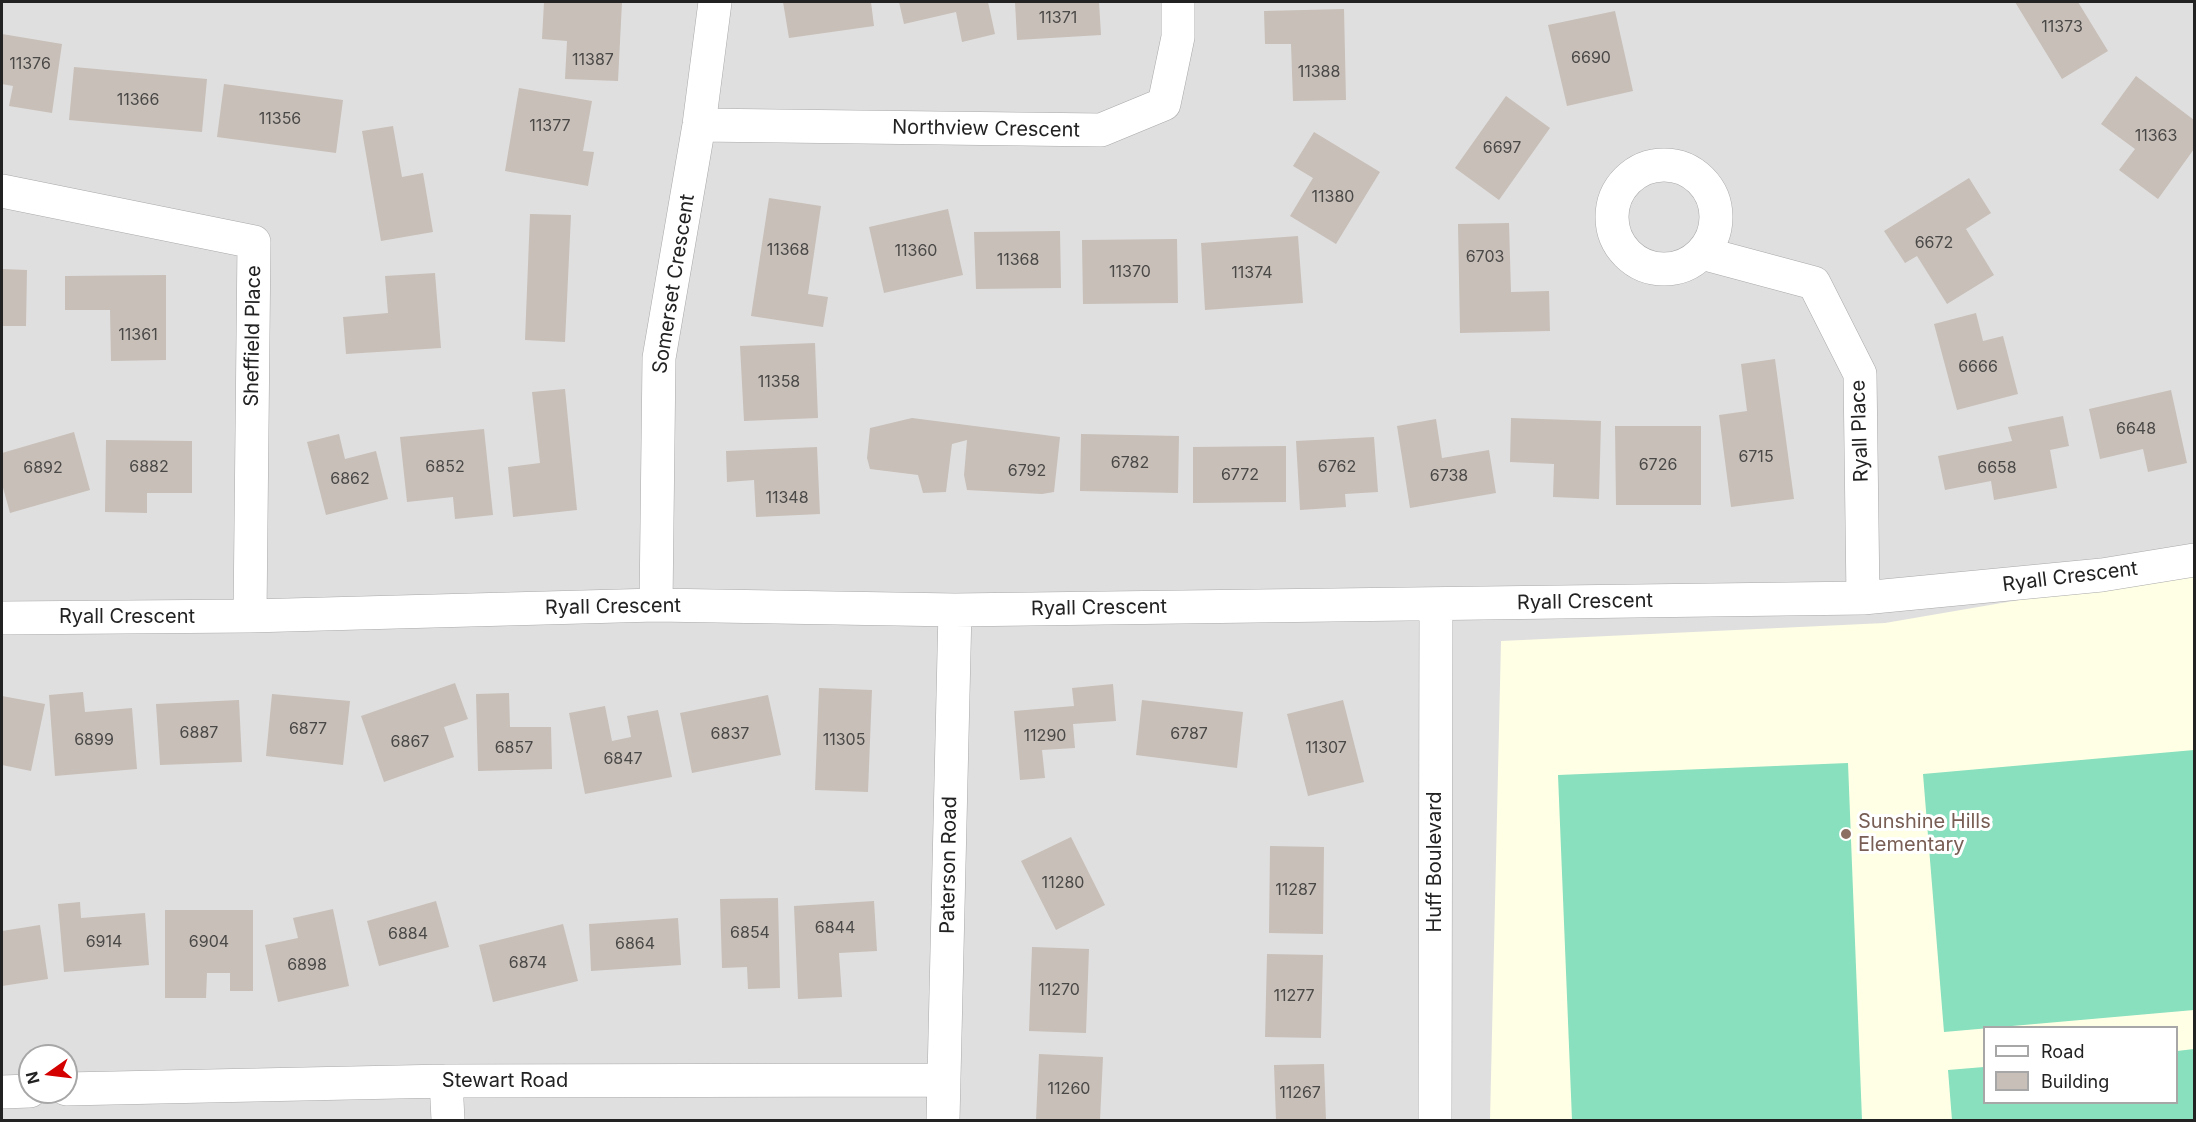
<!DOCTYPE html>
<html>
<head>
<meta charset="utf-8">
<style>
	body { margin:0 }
	#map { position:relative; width:2196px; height:1122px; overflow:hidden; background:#f2efe9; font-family:Inter,sans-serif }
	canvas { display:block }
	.frame { position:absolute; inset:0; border:3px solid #222; pointer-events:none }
	.legend { position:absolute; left:1983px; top:1026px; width:195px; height:78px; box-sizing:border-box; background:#fff; border:2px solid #a7a7a7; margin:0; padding:8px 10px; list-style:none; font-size:18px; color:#222 }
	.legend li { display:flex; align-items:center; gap:12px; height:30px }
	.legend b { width:30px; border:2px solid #a7a7a7 }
	.north { position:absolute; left:18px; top:1044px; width:60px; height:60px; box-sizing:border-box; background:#fff; border:2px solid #a7a7a7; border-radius:50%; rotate:256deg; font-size:16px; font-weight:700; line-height:24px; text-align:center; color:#222 }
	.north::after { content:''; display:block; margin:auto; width:21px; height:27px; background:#d40000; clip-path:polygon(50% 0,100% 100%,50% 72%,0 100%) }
</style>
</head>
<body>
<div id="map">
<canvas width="2196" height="1122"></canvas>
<div class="frame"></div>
<ul class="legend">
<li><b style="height:8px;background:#fff"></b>Road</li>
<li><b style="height:16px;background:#c7bfb8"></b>Building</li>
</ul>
<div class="north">N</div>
</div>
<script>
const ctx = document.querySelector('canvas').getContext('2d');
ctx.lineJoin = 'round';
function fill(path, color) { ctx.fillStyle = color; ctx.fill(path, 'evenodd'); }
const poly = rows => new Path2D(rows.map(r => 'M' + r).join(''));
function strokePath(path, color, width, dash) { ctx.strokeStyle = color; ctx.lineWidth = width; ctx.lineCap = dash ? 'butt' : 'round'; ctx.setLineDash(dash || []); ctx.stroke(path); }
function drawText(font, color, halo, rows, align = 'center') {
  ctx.font = font + ' Inter,sans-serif'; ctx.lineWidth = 6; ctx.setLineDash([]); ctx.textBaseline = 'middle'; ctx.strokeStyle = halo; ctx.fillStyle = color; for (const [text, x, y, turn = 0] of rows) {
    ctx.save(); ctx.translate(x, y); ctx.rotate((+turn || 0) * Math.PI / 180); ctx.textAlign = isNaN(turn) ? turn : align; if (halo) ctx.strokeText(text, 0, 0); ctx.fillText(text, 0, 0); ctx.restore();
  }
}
fill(poly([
	[2,2,2194,2,2194,1120,2,1120],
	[1984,1028,2176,1028,2176,1102,1984,1102],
	[30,1056,66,1056,66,1092,30,1092]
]), '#e0dfdf');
fill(poly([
	[2194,570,2194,1120,1490,1120,1501,641,1885,623],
	[1984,1028,2176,1028,2176,1102,1984,1102]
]), '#ffffe5');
fill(poly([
	[2194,750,2194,1010,1944,1032,1923,774],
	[1848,763,1862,1120,1572,1120,1558,775],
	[2194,1049,2194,1120,1952,1120,1948,1070,1984,1067,1984,1102,2176,1102,2177,1051]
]), '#88e0be');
fill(poly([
	[544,2,622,2,618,81,565,79,567,41,542,39],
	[783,2,871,2,874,26,789,38],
	[899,2,988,2,995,34,962,42,956,12,904,24],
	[1015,2,1099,2,1101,35,1017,40],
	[2015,2,2078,2,2108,51,2062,79],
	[1344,9,1346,100,1293,101,1291,44,1265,44,1264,11],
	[1615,11,1633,91,1567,106,1548,25],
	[2,34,62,44,52,113,9,106,13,86,2,84],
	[74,67,207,79,202,132,69,120],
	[2136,76,2194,120,2194,149,2158,199,2119,170,2135,149,2101,124],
	[224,84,343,100,336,153,217,137],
	[519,88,592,101,583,151,594,152,588,186,505,171],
	[1506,96,1550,128,1499,200,1455,168],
	[393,126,402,177,423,173,433,232,381,241,362,131],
	[1314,132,1380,172,1336,244,1290,216,1313,178,1293,166],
	[1969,178,1991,213,1966,229,1994,275,1947,304,1917,256,1905,263,1884,231],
	[769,198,821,206,808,294,828,297,823,327,751,316],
	[948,209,963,275,884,293,869,227],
	[530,214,571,215,565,342,525,340],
	[1509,223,1511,292,1549,291,1550,331,1460,333,1458,224],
	[1060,231,1061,288,976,289,974,232],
	[1298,236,1303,303,1205,310,1201,243],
	[1177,239,1178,303,1083,304,1082,240],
	[2,269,27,270,26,326,2,326],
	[435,273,441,348,346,354,343,317,388,313,385,276],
	[166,275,166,360,111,361,110,310,65,310,65,276],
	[1976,313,1983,341,2003,336,2018,394,1957,410,1934,324],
	[815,343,818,418,744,421,740,346],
	[1775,359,1794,499,1731,507,1719,415,1747,411,1741,364],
	[565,389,577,510,513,517,508,467,540,463,532,392],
	[2171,390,2187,463,2148,472,2143,449,2100,459,2089,409],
	[2063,416,2069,446,2050,450,2057,488,1994,500,1991,481,1945,490,1938,456,2012,441,2008,427],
	[912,418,1060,437,1054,492,1042,494,967,490,964,475,967,440,952,444,946,492,923,493,918,475,870,469,867,458,870,428],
	[1511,418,1601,421,1599,499,1553,497,1554,464,1510,462],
	[1436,419,1442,458,1489,450,1496,493,1410,508,1397,426],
	[1615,426,1701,426,1701,505,1616,505],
	[484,429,493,515,455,519,453,497,407,502,400,437],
	[74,432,90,490,10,513,2,484,2,453],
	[339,434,345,459,376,451,388,499,326,515,307,442],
	[1081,434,1179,436,1178,493,1080,491],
	[1374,437,1378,492,1345,494,1346,507,1300,510,1296,441],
	[106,440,192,441,192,493,147,493,147,513,105,512],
	[1286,446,1286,502,1193,503,1193,447],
	[817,447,820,514,756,517,754,480,727,482,726,451],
	[455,683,468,719,444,727,454,757,384,782,361,716],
	[1113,684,1116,721,1073,724,1075,748,1042,750,1045,778,1020,780,1014,711,1074,706,1072,688],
	[819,688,872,690,868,792,815,790],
	[83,692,85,712,132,708,137,769,55,776,49,695],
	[509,693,510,727,551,727,552,769,478,771,476,694],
	[272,694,350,701,343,765,266,756],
	[768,695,781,755,692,773,680,713],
	[2,696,45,704,31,771,2,765],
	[239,700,242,762,160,765,156,704],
	[1142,700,1243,712,1237,768,1136,755],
	[1343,700,1364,782,1308,796,1287,714],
	[605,706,612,741,631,737,627,716,658,710,672,777,585,794,569,713],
	[1071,837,1105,905,1056,930,1021,861],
	[1270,846,1324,847,1323,934,1269,933],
	[778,898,780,988,748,989,747,967,722,968,720,899],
	[436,901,449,947,379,966,367,921],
	[874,901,877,951,839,953,842,997,798,999,794,906],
	[80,902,81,918,145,913,149,965,64,972,58,904],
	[333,909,349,986,278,1002,265,945,298,938,293,918],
	[165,910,253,910,253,991,230,991,230,973,207,973,206,998,165,998],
	[678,918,681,965,591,971,589,924],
	[563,924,578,981,493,1002,479,945],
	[40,925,48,979,2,986,2,931],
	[1032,947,1089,949,1086,1033,1029,1031],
	[1267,954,1323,955,1321,1038,1265,1037],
	[1039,1054,1103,1057,1100,1120,1036,1120],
	[1324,1064,1326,1120,1276,1120,1274,1065]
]), '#c7bfb8');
const street = poly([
	[699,125,1101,130,1164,104,1178,37,1178,2],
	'1612 217a52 52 0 1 1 104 0a52 52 0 1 1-104 0Z',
	[2,191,254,242,250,616],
	[1702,253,1814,283,1860,374,1863,598],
	[656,605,659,358,699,125,715,2],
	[2,618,250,616,656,605,955,610,1863,598,2102,575,2194,560],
	[446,1081,448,1120],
	[66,1089,446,1081,944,1080],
	[2,1092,30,1091],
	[943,1120,955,610],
	[1435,1120,1436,604]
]);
strokePath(street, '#a9a9a9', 34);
strokePath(street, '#fff', 33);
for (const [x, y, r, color] of [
	[1846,834,6,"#8d6e63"]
]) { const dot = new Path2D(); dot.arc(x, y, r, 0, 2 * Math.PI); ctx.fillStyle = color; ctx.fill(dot); strokePath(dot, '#fff', 2); }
drawText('16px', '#4b4948', null, [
	["11371",1058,18],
	["11373",2062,27],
	["6690",1591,58],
	["11387",593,60],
	["11376",30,64],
	["11388",1319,72],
	["11366",138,100],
	["11356",280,119],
	["11377",550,126],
	["11363",2156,136],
	["6697",1502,148],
	["11380",1333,197],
	["6672",1934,243],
	["11368",788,250],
	["11360",916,251],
	["6703",1485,257],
	["11368",1018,260],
	["11370",1130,272],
	["11374",1252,273],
	["11361",138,335],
	["6666",1978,367],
	["11358",779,382],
	["6648",2136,429],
	["6715",1756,457],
	["6782",1130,463],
	["6726",1658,465],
	["6882",149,467],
	["6852",445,467],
	["6762",1337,467],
	["6892",43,468],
	["6658",1997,468],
	["6792",1027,471],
	["6772",1240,475],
	["6738",1449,476],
	["6862",350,479],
	["11348",787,498],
	["6877",308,729],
	["6887",199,733],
	["6837",730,734],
	["6787",1189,734],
	["11290",1045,736],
	["6899",94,740],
	["11305",844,740],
	["6867",410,742],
	["6857",514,748],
	["11307",1326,748],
	["6847",623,759],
	["11280",1063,883],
	["11287",1296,890],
	["6844",835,928],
	["6854",750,933],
	["6884",408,934],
	["6914",104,942],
	["6904",209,942],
	["6864",635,944],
	["6874",528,963],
	["6898",307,965],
	["11270",1059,990],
	["11277",1294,996],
	["11260",1069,1089],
	["11267",1300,1093]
]);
drawText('20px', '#222', '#fff', [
	["Northview Crescent",986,129,1],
	["Somerset Crescent",674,284,-81],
	["Sheffield Place",253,336,-89],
	["Ryall Place",1860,431,-92],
	["Ryall Crescent",2070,577,-7],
	["Ryall Crescent",1585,602,-1],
	["Ryall Crescent",613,607,-1],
	["Ryall Crescent",1099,608,-1],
	["Ryall Crescent",127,617],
	["Huff Boulevard",1435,862,-90],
	["Paterson Road",949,865,-89],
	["Stewart Road",505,1081]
]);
drawText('20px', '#785e54', '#fff', [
	["Sunshine Hills",1858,822],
	["Elementary",1858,845]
], 'left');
</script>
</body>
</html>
